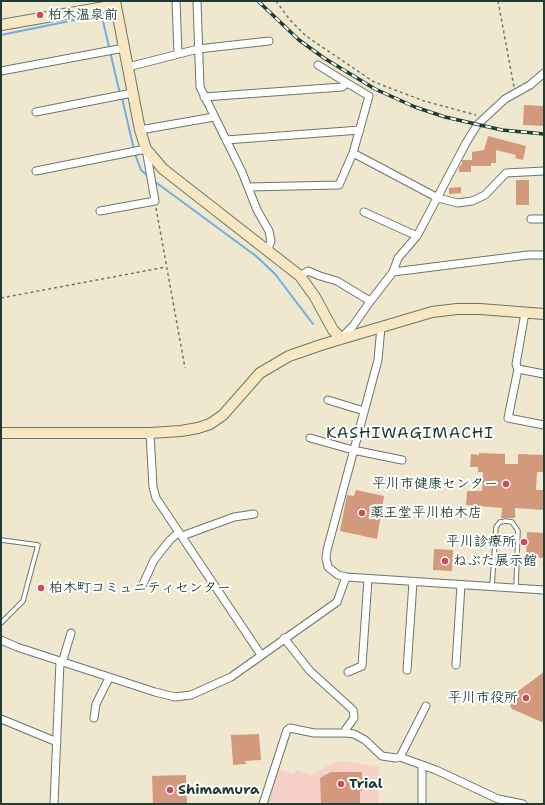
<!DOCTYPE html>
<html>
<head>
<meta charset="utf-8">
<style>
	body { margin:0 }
	#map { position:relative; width:545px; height:805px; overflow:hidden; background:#efe8ce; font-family:"Shantell Sans",sans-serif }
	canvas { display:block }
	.frame { position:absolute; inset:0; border:2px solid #1f3d34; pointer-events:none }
</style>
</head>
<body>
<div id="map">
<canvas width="545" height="805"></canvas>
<div class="frame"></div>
</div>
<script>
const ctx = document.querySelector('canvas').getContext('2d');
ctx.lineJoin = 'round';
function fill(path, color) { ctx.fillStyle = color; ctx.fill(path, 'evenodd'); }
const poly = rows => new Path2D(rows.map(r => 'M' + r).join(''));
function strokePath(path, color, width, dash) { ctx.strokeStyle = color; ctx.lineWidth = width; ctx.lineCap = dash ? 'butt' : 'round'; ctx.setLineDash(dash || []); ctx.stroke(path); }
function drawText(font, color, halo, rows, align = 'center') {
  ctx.font = font + ' "Shantell Sans","Klee One",sans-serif'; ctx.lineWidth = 4; ctx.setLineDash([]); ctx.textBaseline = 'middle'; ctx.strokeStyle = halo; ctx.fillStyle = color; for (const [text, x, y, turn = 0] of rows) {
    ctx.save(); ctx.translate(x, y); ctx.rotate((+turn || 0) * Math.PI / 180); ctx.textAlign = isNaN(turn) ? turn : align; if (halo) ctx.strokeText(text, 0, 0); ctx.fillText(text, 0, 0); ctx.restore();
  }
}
fill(poly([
	[342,761,379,767,378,804,266,804,277,769,294,774,296,770,312,775,333,763]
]), '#f7d1c7');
strokePath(poly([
	[1,35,99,15,102,17,120,94],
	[122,98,135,154,141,170,149,177],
	[154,181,256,256,275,274,313,324]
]), '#6eaee2', 2);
fill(poly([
	[524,105,544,106,544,126,523,125],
	[488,136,526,146,523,160,515,158,516,155,496,150,496,163,491,163,491,166,471,166,471,172,459,172,459,167,462,164,462,160,472,160,472,152,484,150],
	[516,180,529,180,529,205,516,205],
	[461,187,461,193,449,194,449,188],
	[479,453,505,454,505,464,518,464,518,454,544,455,544,472,537,472,536,490,544,490,544,510,515,508,515,518,501,518,502,508,466,505,467,491,482,491,483,472,478,472,478,467,470,467,471,454,479,455],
	[356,490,384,496,377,539,340,531,347,495,354,496],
	[527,532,544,533,544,558,526,557],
	[434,549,453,550,452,571,433,570],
	[544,672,544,723,512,709,508,702,510,697],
	[259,734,261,760,245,761,246,764,233,765,231,735],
	[331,772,362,772,362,791,360,791,360,804,321,804,320,778],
	[186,775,187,804,153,804,152,776]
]), '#d3997c');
const lane = poly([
	[1,540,38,545,23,601,1,623],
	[492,586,496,527,500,522,506,521,512,522,518,531,516,588]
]);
const street = poly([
	[176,1,178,54],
	[197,1,200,87,242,172,257,210,269,231,271,241,268,249],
	[318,65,347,83],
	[128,67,198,49,269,41],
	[1,71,124,48],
	[204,97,342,87,347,83,369,96,353,153,339,185,249,187],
	[36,112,132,93],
	[140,130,214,117],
	[226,140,360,130],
	[353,153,438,198,458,203,472,201,485,195,506,173,544,171],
	[36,171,146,149,155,201,100,211],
	[364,212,417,236],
	[531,219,544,219],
	[393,272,528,255,544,255],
	[300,276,308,271,320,276,337,281,370,301],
	[525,313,516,364,518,369,508,418,544,425],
	[381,327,378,360,327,550,326,558,328,567,338,575,346,577,544,590],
	[341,338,353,326,369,303,393,272,398,258,417,236,466,143,477,125,505,99,530,85,544,73],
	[518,369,544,374],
	[328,400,364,411],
	[150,433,153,487,156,498,261,655],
	[310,438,353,450,402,460],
	[182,536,234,517,254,514],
	[143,584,154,560,170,540,179,532],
	[284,638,310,671,353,710,354,718,346,729,346,733,354,734,365,740,382,756,396,758,400,757],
	[1,640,17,647,155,692,175,697,191,695,231,677,337,602,346,577],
	[62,663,71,633],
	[456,665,461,585],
	[407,670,413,582],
	[348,672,362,666,368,579],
	[426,706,400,757,436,770,498,799,523,804],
	[94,718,96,704,109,678],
	[1,719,57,742],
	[54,804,60,662],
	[263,804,287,730,290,728,314,733,346,733],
	[422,804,422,765]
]);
const secondary = poly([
	[115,1,140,130,146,149,163,169,300,276,315,297,333,330,341,338],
	[1,25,116,5],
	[1,433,150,433,181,431,198,428,210,424,223,415,260,373,289,356,324,344,432,312,457,309,480,309,544,314]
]);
strokePath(lane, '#68796a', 5.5);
strokePath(street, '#68796a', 9);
strokePath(secondary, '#68796a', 12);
strokePath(poly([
	[276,1,290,20,306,36,374,82,424,101,476,115],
	[498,1,514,87],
	[156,208,185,368],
	[1,298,166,267]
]), '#68796a', 1.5, [3, 3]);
strokePath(lane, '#fff', 3.5);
strokePath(street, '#fff', 7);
strokePath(secondary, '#f9e7c3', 10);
const rail = poly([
	[258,1,299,40,324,58,375,89,415,107,445,117,502,130,544,134]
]);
strokePath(rail, '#1f3d34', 3.5);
strokePath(rail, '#fff', 2, [6]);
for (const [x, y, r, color] of [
	[40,15,4,"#d1495b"],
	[506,484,4,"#d1495b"],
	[362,513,4,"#d1495b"],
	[524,542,4,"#d1495b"],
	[445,561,4,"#d1495b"],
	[41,588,4,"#d1495b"],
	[526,698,4,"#d1495b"],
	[341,784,4,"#d1495b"],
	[170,790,4,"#d1495b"]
]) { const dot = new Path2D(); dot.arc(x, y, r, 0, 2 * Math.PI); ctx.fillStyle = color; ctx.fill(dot); strokePath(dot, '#fff', 1.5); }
drawText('bold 14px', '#1f3d34', '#fff', [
	["柏木温泉前",48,15],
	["平川市健康センター",498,484,"right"],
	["薬王堂平川柏木店",370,513],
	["平川診療所",516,542,"right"],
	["ねぷた展示館",453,561],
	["柏木町コミュニティセンター",49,588],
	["平川市役所",518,698,"right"],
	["Trial",349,784],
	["Shimamura",178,790]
], 'left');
ctx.letterSpacing = '1px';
drawText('16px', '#1f3d34', '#fff', [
	["KASHIWAGIMACHI",410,434]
]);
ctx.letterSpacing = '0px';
</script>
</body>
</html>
